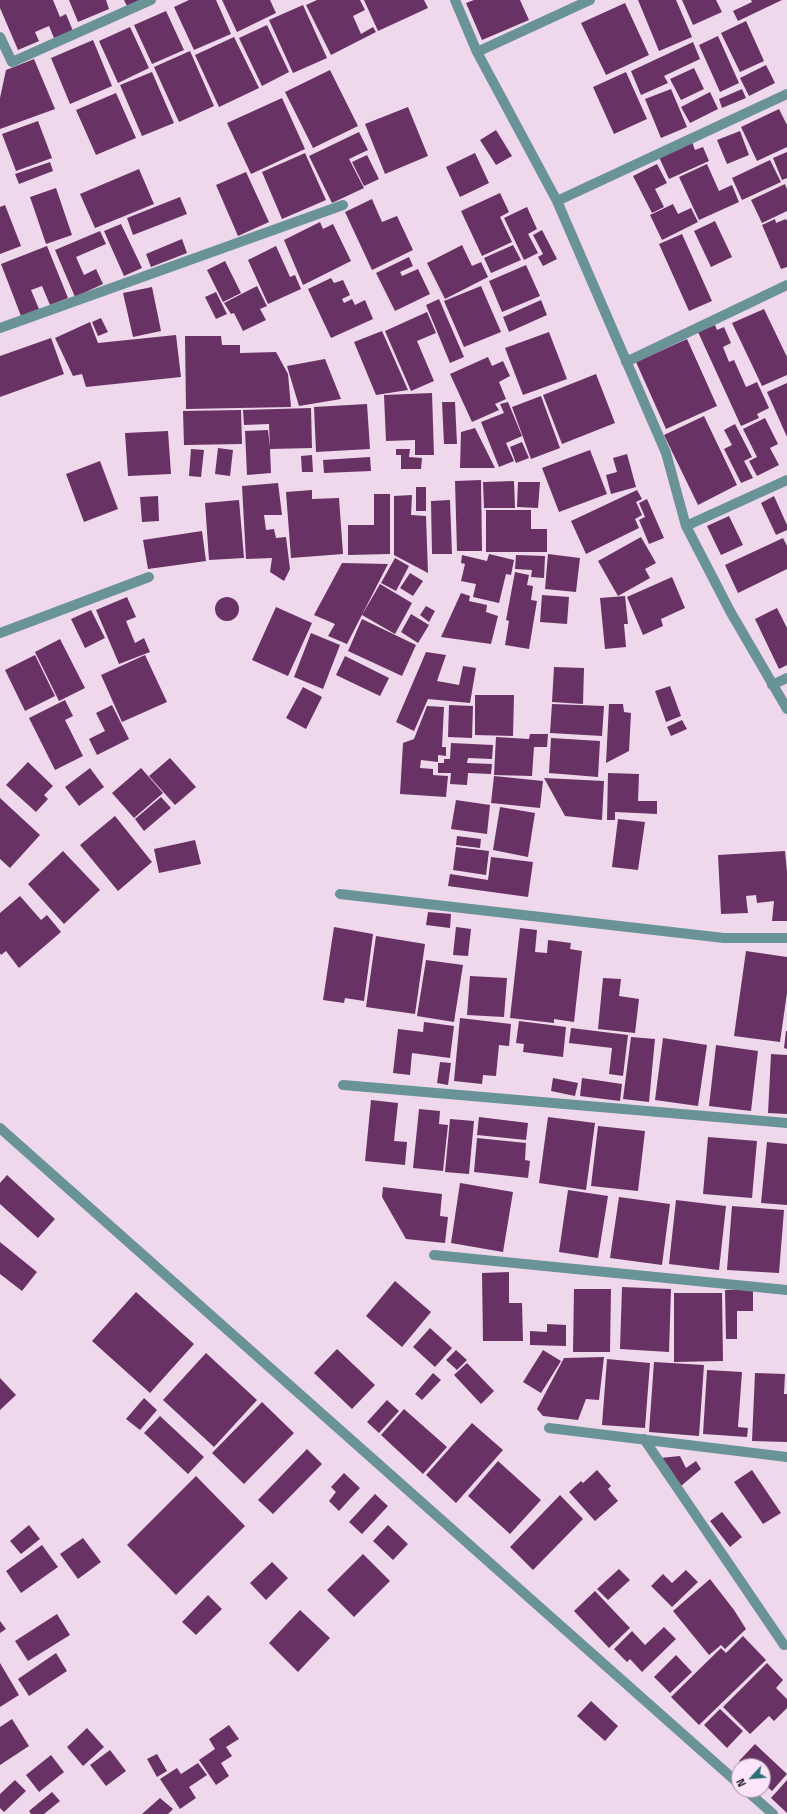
<!DOCTYPE html>
<html>
<head>
<meta charset="utf-8">
<style>
	body { margin:0 }
	#map { position:relative; width:787px; height:1814px; overflow:hidden; background:#efd8ec; font-family:"Titillium Web",sans-serif }
	canvas { display:block }
	.north { position:absolute; left:731px; top:1758px; width:40px; height:40px; box-sizing:border-box; background:#fde5f9; border:1px solid #a694a3; border-radius:50%; rotate:244deg; font-size:11px; font-weight:700; line-height:16px; text-align:center; color:#241b22 }
	.north::after { content:''; display:block; margin:auto; width:14px; height:18px; background:#267076; clip-path:polygon(50% 0,100% 100%,50% 72%,0 100%) }
</style>
</head>
<body>
<div id="map">
<canvas width="787" height="1814"></canvas>
<div class="north">N</div>
</div>
<script>
const ctx = document.querySelector('canvas').getContext('2d');
ctx.lineJoin = 'round';
function fill(path, color) { ctx.fillStyle = color; ctx.fill(path, 'evenodd'); }
const poly = rows => new Path2D(rows.map(r => 'M' + r).join(''));
function strokePath(path, color, width, dash) { ctx.strokeStyle = color; ctx.lineWidth = width; ctx.lineCap = dash ? 'butt' : 'round'; ctx.setLineDash(dash || []); ctx.stroke(path); }
fill(poly([
	[0,0,53,0,60,17,66,14,73,31,54,38,49,26,35,32,39,41,18,50,0,8],
	[69,0,106,0,109,9,78,22],
	[124,0,141,0,127,6],
	[189,0,216,0,231,34,194,50,174,7],
	[222,0,270,0,276,13,237,32],
	[317,0,360,0,365,10,353,16,361,34,373,27,376,32,331,55,306,5],
	[364,0,424,0,428,8,378,31],
	[474,0,520,0,529,20,482,40,466,3],
	[638,0,676,0,692,37,659,51],
	[682,0,716,0,722,12,693,25],
	[751,0,782,0,738,21,733,11,752,2],
	[625,3,649,55,606,75,581,23],
	[303,5,327,58,293,73,269,20],
	[166,11,184,50,152,64,134,25],
	[746,21,764,61,740,72,721,33],
	[267,25,289,72,262,86,239,38],
	[130,27,149,68,118,83,99,41],
	[718,36,739,83,720,92,699,45],
	[234,37,259,88,219,107,195,55],
	[93,40,112,86,70,104,51,58],
	[693,42,700,59,664,76,668,83,641,95,631,71],
	[190,51,214,106,179,122,154,67],
	[34,59,55,109,0,129,0,98,6,70],
	[766,65,775,83,749,96,740,78],
	[694,68,704,89,681,100,670,79],
	[330,70,358,126,313,148,285,92],
	[152,72,174,123,142,136,120,85],
	[626,72,647,119,614,134,593,87],
	[671,89,687,127,661,138,645,99],
	[742,89,746,98,722,108,719,99],
	[710,92,718,109,690,123,681,107],
	[116,93,136,138,96,155,76,110],
	[282,98,305,149,251,174,227,123],
	[408,107,428,156,385,174,365,124],
	[779,109,787,125,787,147,757,161,741,127],
	[38,121,52,158,16,171,2,134],
	[496,130,512,156,496,165,480,140],
	[740,131,749,155,727,164,717,140],
	[359,132,368,150,349,159,364,188,332,203,309,156],
	[692,142,695,150,703,147,709,161,669,179,659,157],
	[787,152,787,178,782,180,773,158],
	[305,153,326,200,282,219,262,172],
	[475,153,489,183,460,197,446,167],
	[367,155,379,179,364,186,352,162],
	[770,160,781,182,742,200,732,178],
	[50,162,53,171,19,184,15,174],
	[657,164,667,183,655,189,664,207,652,213,633,176],
	[707,164,719,191,732,185,739,202,699,220,679,177],
	[139,169,154,204,95,228,80,194],
	[246,172,269,222,238,236,216,185],
	[785,184,787,189,787,211,762,223,751,200],
	[56,188,72,235,46,244,30,197],
	[500,193,509,212,500,217,512,242,482,256,461,211],
	[180,197,187,214,133,235,127,218],
	[372,199,382,222,397,216,413,250,372,270,345,212],
	[673,204,678,214,691,208,698,222,662,240,650,215],
	[5,205,21,246,0,254,0,207],
	[527,207,537,229,528,234,538,253,524,260,504,218],
	[775,219,776,223,786,219,787,221,787,267,781,269,762,225],
	[715,221,732,257,711,267,694,231],
	[320,222,323,229,333,224,351,261,303,285,284,240],
	[121,224,142,268,124,276,104,231],
	[542,230,557,259,543,266,538,257,543,254,533,235],
	[100,231,106,244,76,257,84,275,96,269,103,284,75,297,55,250],
	[682,234,712,301,689,311,659,244],
	[182,239,187,253,151,267,146,254],
	[462,245,472,266,481,262,488,277,445,299,427,263],
	[513,245,521,260,491,273,484,258],
	[47,246,68,298,50,305,42,286,31,290,39,309,21,316,1,264],
	[276,246,290,277,295,275,301,289,268,304,248,260],
	[409,257,413,266,400,272,402,276,418,269,430,294,395,311,376,273],
	[225,261,241,293,223,302,207,270],
	[526,265,540,296,502,312,489,281],
	[331,278,334,283,343,280,350,295,342,299,344,303,352,299,355,305,365,300,373,319,331,338,308,289],
	[257,286,267,306,260,309,266,320,243,331,234,313,231,314,224,303],
	[481,286,501,332,464,347,444,301],
	[152,287,161,331,133,337,123,293],
	[216,292,227,314,216,319,205,297],
	[439,299,464,357,450,363,426,305],
	[541,300,547,315,509,332,503,317],
	[764,309,787,357,787,375,762,386,732,323],
	[427,312,436,333,417,341,434,381,411,391,385,331],
	[101,318,108,332,98,336,92,322],
	[90,322,98,343,176,335,181,377,86,387,82,374,73,376,55,338],
	[715,325,717,330,724,327,731,343,723,347,729,362,734,360,746,387,757,382,769,408,757,414,759,418,741,426,698,332],
	[382,331,408,390,376,395,354,342],
	[549,332,567,379,523,395,505,348],
	[185,336,221,336,222,345,240,345,240,353,276,352,288,374,291,407,186,409],
	[51,338,64,374,0,397,0,356],
	[687,339,717,406,666,429,636,362],
	[488,357,492,366,503,361,510,376,499,382,506,399,495,404,499,410,472,422,450,374],
	[325,359,341,399,299,406,287,366],
	[596,374,615,423,562,444,543,395],
	[787,383,787,437,767,392],
	[432,393,434,455,415,455,415,440,386,441,384,395],
	[541,396,560,448,531,459,512,407],
	[442,402,455,402,457,444,444,444],
	[508,402,522,436,506,443,514,461,499,467,481,422,504,413,500,404],
	[367,404,370,449,316,452,314,407],
	[311,408,312,448,270,449,271,473,247,475,245,431,268,430,270,447,269,424,244,425,243,410],
	[241,410,242,444,184,445,183,411],
	[704,416,737,485,698,505,664,435],
	[765,418,778,444,770,448,779,465,757,476,749,461,757,457,743,429],
	[735,424,752,457,744,461,753,478,741,483,724,449,732,445,724,430],
	[475,428,495,468,460,468,461,432],
	[168,431,171,474,128,476,125,433],
	[522,442,529,458,516,463,510,447],
	[218,448,233,450,230,476,215,474],
	[191,449,204,450,201,477,189,476],
	[396,449,410,449,409,457,422,458,421,469,401,469,401,455,396,455],
	[590,450,607,494,559,512,542,468],
	[627,454,636,487,611,494,606,475,617,472,613,458],
	[312,455,313,472,302,472,301,456],
	[370,457,371,471,324,473,323,460],
	[100,461,118,509,84,522,66,474],
	[481,480,482,551,457,551,455,481],
	[514,481,515,508,484,508,483,482],
	[518,482,540,482,538,508,517,507],
	[278,483,282,515,264,515,266,530,274,529,276,538,286,537,290,569,284,581,270,572,272,558,246,559,242,486],
	[416,487,426,487,426,511,416,511],
	[312,490,312,499,339,498,343,554,291,558,286,492],
	[637,490,642,499,636,502,642,515,635,519,639,528,586,554,571,521],
	[374,494,390,494,390,554,348,555,348,525,374,525],
	[412,495,411,515,426,516,428,573,394,555,394,496],
	[158,496,159,521,142,522,140,497],
	[774,496,787,525,787,530,776,535,761,503],
	[647,499,664,538,649,544,639,520,645,517,639,503],
	[239,500,244,558,209,560,205,503],
	[450,500,452,554,432,554,431,501],
	[486,510,531,510,531,529,547,529,547,552,486,552],
	[729,516,743,545,721,555,707,526],
	[202,531,206,561,148,569,143,540],
	[641,537,656,563,645,569,650,578,618,596,598,561],
	[783,538,787,546,787,569,738,593,725,565],
	[489,554,514,560,511,575,506,574,499,603,473,597,476,584,461,581,465,564,461,563,462,555,487,561],
	[548,554,580,558,576,592,545,589],
	[516,555,545,556,544,578,531,577,532,570,515,569],
	[395,558,409,566,396,591,381,583],
	[342,563,388,564,347,644,328,636,335,624,314,615],
	[515,572,529,575,527,585,533,586,531,600,537,601,529,649,505,645,509,621,506,620],
	[410,573,423,581,413,596,400,588],
	[672,577,685,608,661,619,663,626,643,635,627,597],
	[380,584,412,603,395,634,362,615],
	[461,593,470,596,469,601,487,605,486,612,498,616,491,644,441,637],
	[542,595,569,597,567,624,540,622],
	[625,596,628,624,624,624,626,647,605,649,600,598],
	'215 609a12 12 0 1 1 24 0a12 12 0 1 1-24 0Z',
	[127,597,136,617,126,621,135,643,144,638,150,652,119,664,96,610],
	[426,606,435,611,429,622,420,615],
	[276,607,312,623,288,676,252,660],
	[777,608,787,628,787,665,779,669,755,619],
	[91,610,105,638,85,648,71,619],
	[411,614,429,625,418,643,401,632],
	[362,619,416,645,402,676,348,651],
	[311,633,340,645,323,689,294,677],
	[60,639,85,688,59,701,35,652],
	[426,652,446,655,437,681,459,685,463,666,476,668,470,703,428,699,414,731,396,722],
	[35,655,55,696,25,711,5,670],
	[145,655,167,702,122,722,101,675],
	[345,656,389,678,380,696,336,675],
	[554,667,584,668,583,704,552,702],
	[670,686,681,716,666,722,655,691],
	[303,687,322,697,306,729,286,718],
	[475,695,514,695,513,736,475,735],
	[65,700,73,716,65,720,83,756,55,770,29,718],
	[552,704,604,706,602,736,550,733],
	[609,704,623,704,624,712,631,713,629,751,606,763],
	[112,705,129,739,97,755,89,739,105,731,96,713],
	[449,705,473,706,472,738,448,737],
	[427,706,444,707,442,747,446,747,446,756,438,755,438,762,421,760,420,768,433,769,433,775,448,776,446,797,400,794,403,743,414,739],
	[682,720,687,729,671,736,667,727],
	[530,734,548,734,547,747,534,747,532,776,494,775,496,737,529,739],
	[551,738,600,741,598,777,549,773],
	[451,743,493,745,492,759,468,758,467,763,492,764,491,774,468,773,467,785,450,784,451,773,438,773,438,763,444,763,444,759,450,759],
	[170,758,196,787,175,805,149,776],
	[28,762,53,786,44,795,48,799,36,812,6,785],
	[90,768,104,787,79,806,65,787],
	[141,768,163,793,134,818,112,793],
	[608,773,639,774,638,801,657,801,657,814,615,812,615,820,607,820],
	[494,776,543,781,540,808,491,803],
	[544,778,604,781,602,820,565,816],
	[161,797,171,808,144,831,135,819],
	[0,798,40,835,10,868,0,859],
	[456,800,490,805,487,834,451,829],
	[500,807,535,813,528,857,493,850],
	[115,816,152,862,118,891,80,845],
	[618,819,645,822,638,870,612,867],
	[457,836,481,839,480,848,456,845],
	[195,840,201,864,159,873,154,849],
	[456,847,489,851,486,875,453,870],
	[63,851,100,890,64,924,28,884],
	[785,851,787,872,787,921,772,921,774,901,757,903,756,895,746,896,748,913,721,914,718,855],
	[491,857,533,862,528,897,448,886,450,874,488,880],
	[20,896,41,920,47,915,61,932,19,968,6,951,1,955,0,953,0,913],
	[428,912,451,914,450,928,426,925],
	[334,927,373,934,364,1001,345,998,344,1003,323,1000],
	[456,927,471,929,468,956,453,955],
	[520,928,537,930,535,952,547,953,548,940,571,943,570,949,582,951,574,1022,554,1019,554,1023,510,1018],
	[376,936,425,944,415,1014,366,1007],
	[746,951,787,957,787,993,780,1042,734,1036],
	[426,960,463,965,454,1022,417,1016],
	[470,976,507,978,504,1017,467,1015],
	[603,978,621,979,619,996,639,999,635,1033,598,1029],
	[460,1018,511,1024,509,1046,499,1045,496,1076,483,1075,482,1084,454,1081],
	[519,1021,566,1027,563,1057,523,1052,524,1044,516,1043],
	[424,1022,454,1026,450,1058,412,1053,410,1075,393,1073,398,1029,423,1032],
	[571,1028,628,1035,623,1076,609,1074,612,1048,569,1043],
	[786,1031,787,1031,787,1049,784,1048],
	[631,1037,655,1039,649,1102,623,1099],
	[663,1038,707,1045,698,1106,655,1100],
	[716,1045,758,1051,751,1111,709,1106],
	[771,1054,787,1055,787,1114,768,1113],
	[440,1062,451,1063,448,1085,437,1083],
	[553,1078,578,1083,575,1096,551,1091],
	[582,1078,622,1084,620,1101,580,1096],
	[371,1100,398,1103,394,1141,407,1142,405,1165,365,1161],
	[419,1109,440,1111,439,1124,448,1125,443,1171,413,1168],
	[479,1117,528,1123,526,1140,477,1135],
	[548,1117,595,1123,586,1190,539,1183],
	[450,1119,474,1121,469,1174,445,1172],
	[598,1126,645,1131,638,1191,591,1186],
	[708,1137,757,1141,752,1198,703,1194],
	[477,1138,526,1143,525,1160,530,1161,528,1178,474,1172],
	[767,1142,787,1144,787,1205,761,1203],
	[7,1175,55,1219,38,1238,0,1204,0,1183],
	[460,1183,513,1192,503,1252,451,1243],
	[383,1187,442,1194,440,1216,448,1217,445,1243,406,1239,382,1197],
	[568,1190,608,1196,598,1258,559,1252],
	[619,1197,670,1204,662,1265,610,1258],
	[676,1200,726,1206,719,1270,669,1264],
	[732,1206,784,1210,779,1273,727,1270],
	[0,1242,37,1272,22,1291,0,1274],
	[509,1272,509,1303,522,1303,523,1341,483,1341,482,1273],
	[395,1281,431,1312,402,1347,366,1316],
	[622,1287,671,1289,669,1352,620,1349],
	[574,1289,611,1289,610,1352,573,1352],
	[753,1289,753,1311,737,1311,737,1339,726,1339,725,1290],
	[136,1292,194,1344,150,1393,92,1341],
	[674,1293,722,1293,723,1361,674,1362],
	[547,1324,566,1325,566,1346,530,1345,530,1331,547,1332],
	[430,1328,452,1348,435,1367,413,1347],
	[337,1349,375,1385,352,1409,314,1373],
	[456,1350,467,1360,457,1370,446,1360],
	[543,1350,561,1361,541,1393,523,1382],
	[206,1353,257,1400,214,1447,163,1400],
	[604,1357,599,1400,586,1399,578,1420,543,1416,537,1409,564,1358],
	[607,1359,650,1363,645,1428,602,1425],
	[654,1362,704,1365,699,1436,649,1432],
	[467,1363,494,1391,481,1404,454,1375],
	[707,1370,742,1372,738,1427,748,1428,747,1437,703,1434],
	[433,1373,441,1380,422,1400,415,1394],
	[755,1373,785,1374,784,1394,787,1394,787,1442,752,1441],
	[0,1378,16,1395,0,1410],
	[144,1398,157,1410,140,1430,126,1419],
	[387,1400,399,1411,379,1433,367,1422],
	[262,1402,294,1433,244,1484,212,1453],
	[404,1409,447,1447,423,1474,381,1435],
	[160,1416,204,1457,188,1474,144,1433],
	[472,1423,503,1450,456,1503,426,1475],
	[307,1449,322,1464,273,1514,258,1500],
	[680,1456,686,1468,696,1461,701,1469,681,1486,660,1458],
	[498,1461,541,1500,510,1534,468,1496],
	[597,1470,611,1486,608,1489,618,1501,595,1521,569,1492,581,1481,583,1483],
	[752,1470,781,1513,763,1524,734,1482],
	[344,1473,360,1488,339,1511,329,1501,336,1492,331,1487],
	[196,1476,245,1526,176,1595,127,1545],
	[375,1494,388,1506,362,1534,349,1522],
	[560,1495,583,1519,533,1570,510,1547],
	[722,1512,742,1537,730,1547,710,1521],
	[29,1525,40,1539,21,1554,10,1541],
	[388,1525,408,1544,393,1560,373,1541],
	[83,1538,101,1562,78,1579,60,1554],
	[42,1545,58,1567,21,1593,6,1571],
	[363,1554,390,1581,354,1617,327,1590],
	[272,1562,288,1578,266,1600,250,1583],
	[619,1569,630,1580,608,1600,597,1589],
	[686,1570,698,1582,672,1607,651,1586,663,1574,672,1583],
	[710,1579,734,1610,746,1629,725,1649,721,1645,709,1655,673,1611],
	[595,1591,630,1628,609,1648,574,1611],
	[208,1595,222,1609,196,1635,182,1622],
	[300,1610,330,1638,298,1672,269,1643],
	[57,1614,70,1635,28,1661,15,1641],
	[0,1621,6,1629,0,1633],
	[664,1627,676,1639,642,1672,630,1659,627,1662,614,1649,632,1631,645,1645],
	[743,1636,766,1660,699,1725,671,1697,721,1648,726,1653],
	[56,1653,67,1671,29,1696,18,1679],
	[676,1655,692,1672,670,1693,654,1677],
	[0,1663,19,1695,0,1707],
	[767,1663,783,1680,776,1688,787,1699,787,1708,774,1721,769,1716,750,1734,723,1707],
	[591,1701,618,1726,605,1741,577,1716],
	[720,1709,743,1731,727,1748,704,1725],
	[12,1719,29,1746,0,1765,0,1727],
	[229,1725,239,1739,226,1747,232,1756,221,1763,229,1776,216,1785,199,1760,215,1749,209,1739],
	[87,1728,104,1747,83,1766,67,1747],
	[755,1744,787,1774,772,1791,763,1783,763,1766,745,1766,739,1761],
	[110,1750,126,1771,106,1786,90,1765],
	[157,1754,167,1771,157,1777,147,1759],
	[51,1755,64,1772,39,1792,26,1775],
	[198,1763,207,1775,189,1787,196,1798,180,1809,160,1779,177,1768,181,1774],
	[15,1780,26,1791,4,1812,0,1808,0,1794],
	[787,1780,787,1813,771,1798],
	[52,1792,60,1801,44,1814,31,1814,29,1811],
	[160,1798,173,1809,168,1814,142,1814]
]), '#693264');
strokePath(poly([
	[455,0,477,52,557,201,666,453,686,526,730,611,787,709],
	[0,37,12,62,151,0],
	[477,52,590,0],
	[557,201,787,94],
	[0,328,343,205],
	[626,362,787,285],
	[686,526,787,480],
	[0,633,149,577],
	[772,685,787,678],
	[340,894,724,938,787,938],
	[343,1085,787,1123],
	[0,1128,739,1784],
	[434,1255,787,1290],
	[549,1428,787,1457],
	[644,1439,784,1645],
	[746,1790,773,1814]
]), '#699397', 10);
</script>
</body>
</html>
